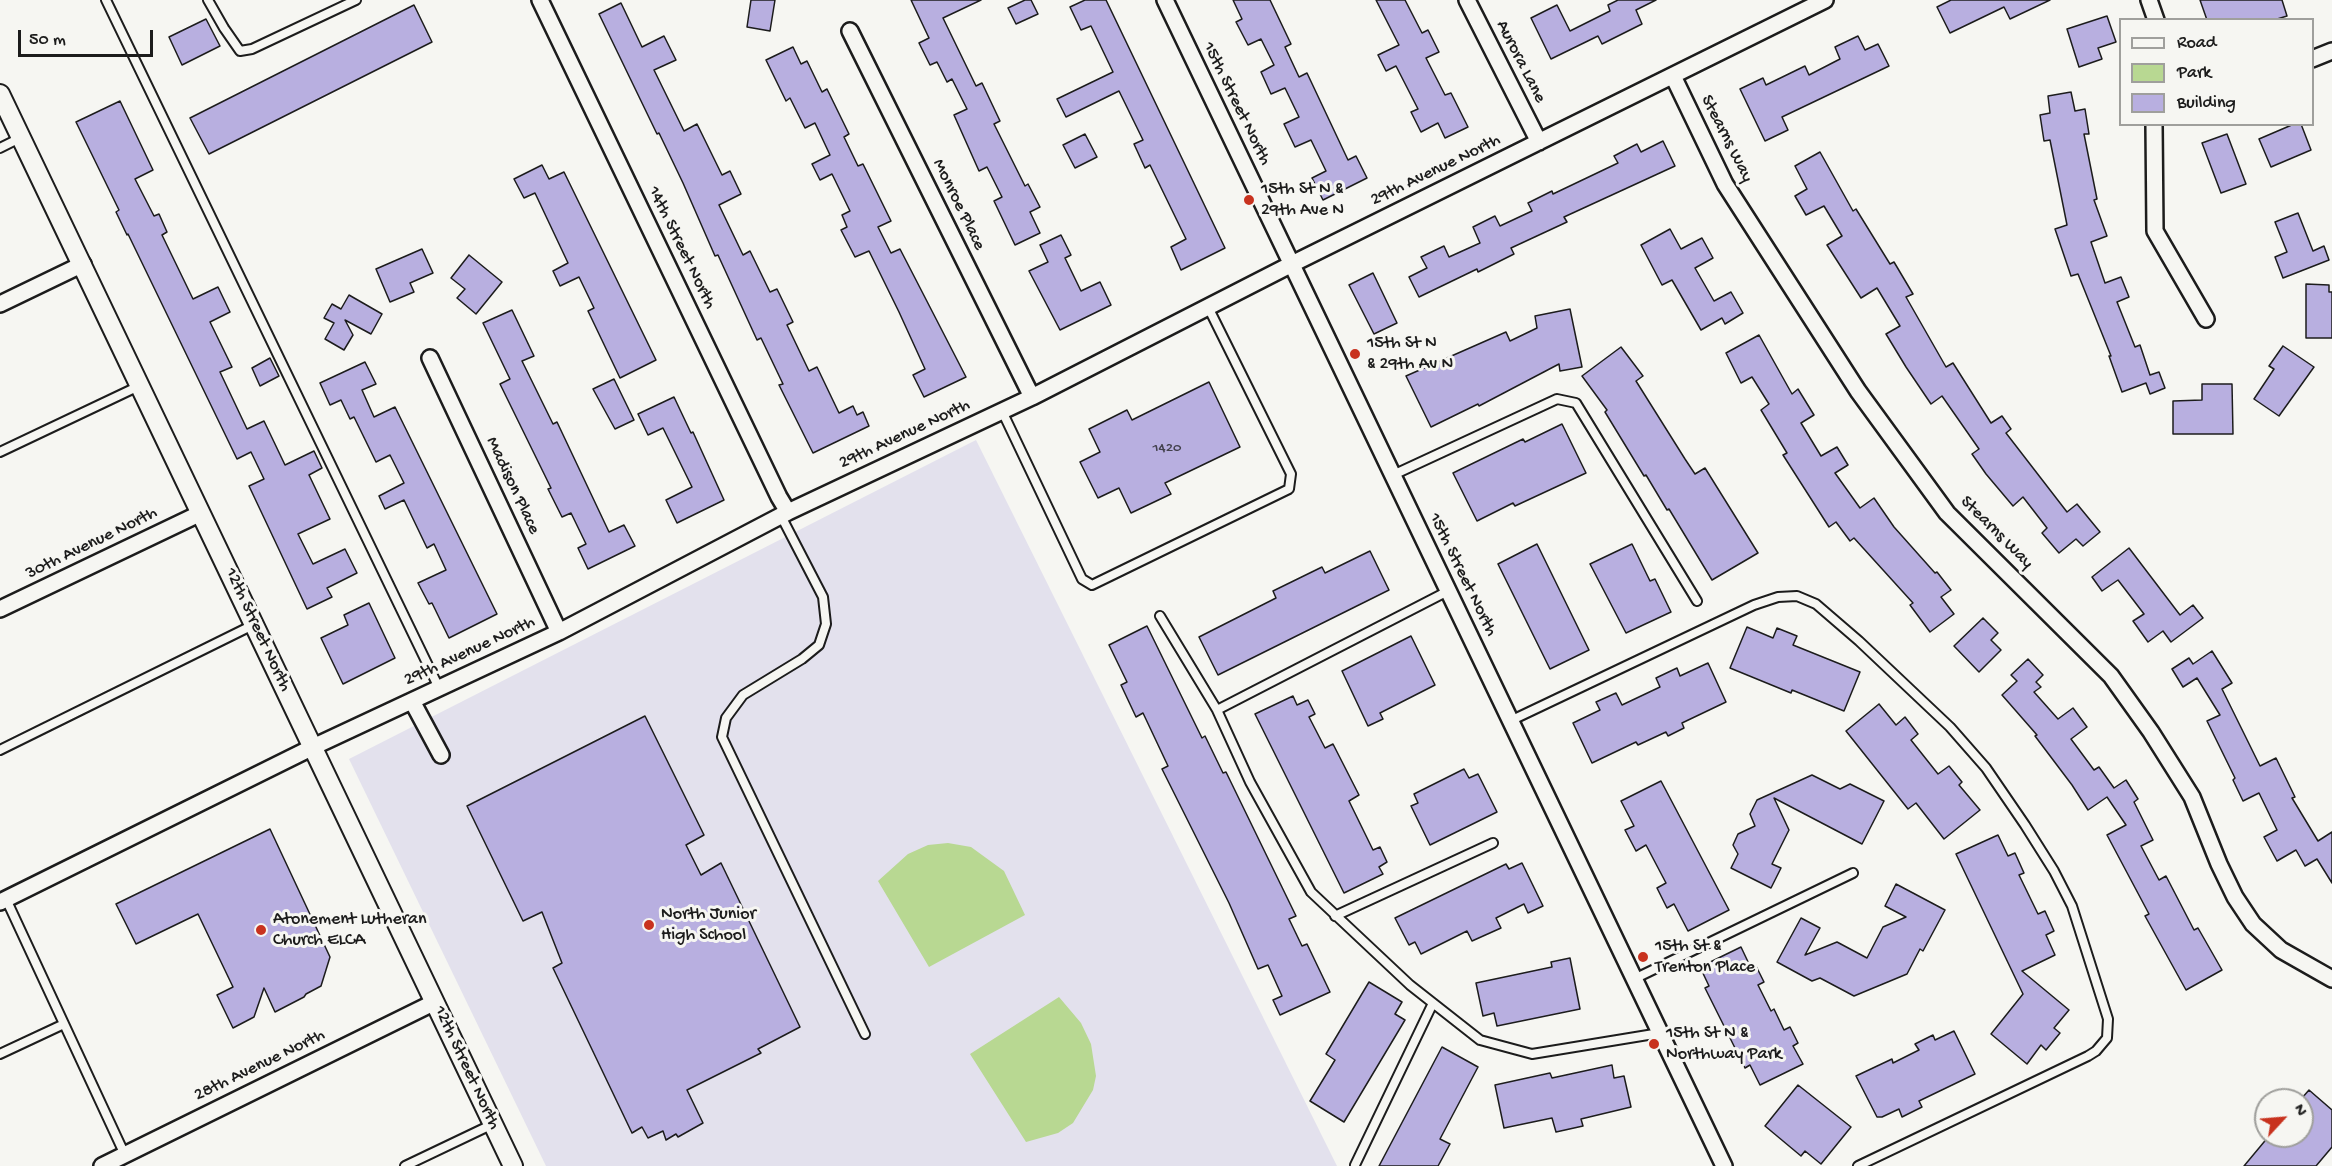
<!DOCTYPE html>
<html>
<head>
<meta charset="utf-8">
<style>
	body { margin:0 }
	#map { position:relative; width:2332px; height:1166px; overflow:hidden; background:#f6f6f2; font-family:"Gochi Hand",sans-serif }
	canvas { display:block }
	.legend { position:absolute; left:2119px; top:18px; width:195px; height:108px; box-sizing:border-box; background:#f6f6f2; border:2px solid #9f9f9c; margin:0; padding:8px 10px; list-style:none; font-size:18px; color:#1c1c1c }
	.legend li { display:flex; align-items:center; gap:12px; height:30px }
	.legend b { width:30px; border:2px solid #9f9f9c }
	.north { position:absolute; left:2254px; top:1088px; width:60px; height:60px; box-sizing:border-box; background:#f6f6f2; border:2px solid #9f9f9c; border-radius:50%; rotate:64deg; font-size:16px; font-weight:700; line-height:24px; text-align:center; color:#1c1c1c }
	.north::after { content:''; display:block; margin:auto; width:21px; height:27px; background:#c8321e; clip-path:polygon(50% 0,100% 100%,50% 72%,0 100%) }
	.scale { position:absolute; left:18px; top:30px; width:135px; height:27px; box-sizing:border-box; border:3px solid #1c1c1c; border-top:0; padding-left:8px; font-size:18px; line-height:21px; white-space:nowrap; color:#1c1c1c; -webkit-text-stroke:4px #f6f6f2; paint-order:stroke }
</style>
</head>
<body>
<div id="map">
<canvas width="2332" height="1166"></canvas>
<ul class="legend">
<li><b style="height:8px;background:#f6f6f2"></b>Road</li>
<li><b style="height:16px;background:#b8d892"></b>Park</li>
<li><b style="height:16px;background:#b8afe0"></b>Building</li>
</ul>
<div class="north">N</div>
<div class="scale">50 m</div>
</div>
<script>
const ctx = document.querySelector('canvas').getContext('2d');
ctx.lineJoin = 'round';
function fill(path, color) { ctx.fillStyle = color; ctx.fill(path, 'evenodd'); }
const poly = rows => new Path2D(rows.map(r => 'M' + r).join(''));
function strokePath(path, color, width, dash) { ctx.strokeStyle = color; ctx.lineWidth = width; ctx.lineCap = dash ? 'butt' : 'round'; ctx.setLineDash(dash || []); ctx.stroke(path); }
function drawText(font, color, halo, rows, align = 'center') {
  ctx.font = font + ' "Gochi Hand",sans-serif'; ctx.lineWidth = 6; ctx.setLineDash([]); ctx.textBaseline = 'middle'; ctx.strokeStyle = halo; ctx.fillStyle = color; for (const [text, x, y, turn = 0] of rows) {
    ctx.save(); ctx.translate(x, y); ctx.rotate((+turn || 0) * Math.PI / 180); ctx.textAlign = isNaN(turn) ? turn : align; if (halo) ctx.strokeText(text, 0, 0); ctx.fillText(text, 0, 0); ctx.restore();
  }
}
fill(poly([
	[976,440,1337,1166,546,1166,349,759]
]), '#e3e1ed');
fill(poly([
	[948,843,971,847,1004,871,1025,915,929,967,878,881,908,854,928,845],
	[1059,997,1081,1023,1091,1044,1096,1076,1093,1090,1073,1123,1058,1133,1026,1142,970,1054]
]), '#b8d892');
const building = poly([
	[751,0,775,0,770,31,747,27,751,0],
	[911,0,981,0,943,18,976,86,982,83,1000,121,994,124,1025,186,1028,184,1040,207,1030,212,1040,233,1015,245,994,201,1002,197,987,167,979,171,954,115,967,109,952,79,947,82,937,62,930,65,919,43,929,38,911,0],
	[1025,0,1031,0,1038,14,1016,24,1008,8,1025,0],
	[1085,0,1106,0,1225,248,1181,270,1171,247,1186,239,1150,165,1145,168,1134,144,1143,140,1119,91,1066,117,1057,99,1113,72,1091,26,1081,30,1070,7,1085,0],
	[1233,0,1270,0,1291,44,1285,47,1299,77,1307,73,1348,160,1356,156,1367,178,1323,200,1312,178,1326,171,1311,140,1295,147,1284,124,1299,117,1285,88,1271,94,1261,72,1274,65,1261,39,1248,45,1236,22,1242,19,1233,0],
	[1376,0,1405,0,1422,33,1428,30,1439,52,1426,58,1445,95,1451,93,1468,127,1445,138,1438,123,1421,132,1411,112,1418,109,1396,66,1386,71,1378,55,1399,45,1376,0],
	[1618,0,1656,0,1636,10,1642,24,1602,44,1598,36,1551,59,1531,18,1557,5,1570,31,1610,11,1608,5,1618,0],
	[1951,0,2050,0,2010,19,2004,7,1950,33,1937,7,1951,0],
	[2200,0,2282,0,2287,16,2274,20,2207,20,2200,0],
	[621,3,642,47,664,36,676,60,654,70,684,131,697,124,722,175,730,171,741,194,719,205,743,255,750,251,770,292,777,289,793,322,787,325,809,371,817,367,839,413,853,406,857,415,863,412,869,426,813,453,779,385,783,384,761,338,757,340,718,255,715,256,683,183,659,133,657,134,599,14,621,3],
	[414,5,432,42,209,154,190,118,414,5],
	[2107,16,2116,42,2098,48,2102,59,2079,67,2067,29,2107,16],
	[206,19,220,46,182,65,169,37,206,19],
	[1858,36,1865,50,1878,44,1889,66,1782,117,1788,130,1765,141,1740,89,1763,78,1766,85,1805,66,1809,75,1840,59,1835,47,1858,36],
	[793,47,801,64,807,61,822,92,827,89,849,134,844,137,858,166,863,164,891,221,878,227,891,253,900,249,966,377,924,397,913,375,925,369,899,312,869,251,855,257,841,230,847,227,842,215,850,211,832,174,820,180,812,164,830,155,815,123,805,128,790,98,786,101,766,60,793,47],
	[2071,92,2075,111,2085,109,2089,134,2084,134,2097,199,2094,200,2107,236,2091,242,2105,283,2121,277,2129,297,2117,302,2135,347,2140,345,2150,375,2159,372,2165,388,2150,394,2146,383,2122,392,2109,356,2111,356,2078,274,2071,276,2055,229,2067,225,2050,140,2044,141,2040,115,2050,113,2048,96,2071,92],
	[120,101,153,170,135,179,154,216,159,214,167,232,162,235,193,299,218,287,230,312,210,322,232,367,220,372,247,429,264,421,285,465,314,451,322,468,309,475,330,519,298,534,313,564,345,549,357,573,327,588,332,597,307,609,249,486,264,479,251,452,237,459,128,234,127,235,116,212,119,210,76,122,120,101],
	[2294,124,2301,124,2311,150,2271,167,2259,139,2294,124],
	[1085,134,1097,157,1075,168,1063,145,1085,134],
	[2227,134,2246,184,2221,193,2202,143,2227,134],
	[1663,141,1675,166,1564,217,1567,222,1511,248,1514,254,1478,272,1477,269,1419,297,1409,277,1427,268,1421,257,1444,246,1449,257,1480,243,1473,227,1495,216,1500,226,1532,211,1528,203,1552,191,1553,194,1618,163,1614,156,1637,144,1641,152,1663,141],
	[1820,152,1853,211,1856,209,1890,264,1894,262,1913,294,1906,297,1946,367,1953,363,1991,423,2002,416,2011,429,2006,433,2067,512,2077,504,2100,532,2083,546,2076,539,2059,553,2042,533,2047,528,2023,497,2013,506,1986,474,1972,454,1979,449,1942,396,1931,404,1906,367,1886,334,1900,326,1877,288,1861,298,1827,245,1842,236,1824,206,1806,215,1795,196,1807,189,1795,166,1820,152],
	[542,165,549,179,564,172,656,360,620,378,588,311,594,308,579,277,560,286,553,271,568,263,535,193,524,198,514,179,542,165],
	[2298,213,2313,251,2324,246,2329,260,2283,278,2275,257,2287,252,2275,222,2298,213],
	[1670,229,1681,249,1702,238,1713,258,1695,268,1714,301,1731,292,1743,313,1725,324,1722,318,1701,330,1672,280,1662,285,1641,245,1670,229],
	[1061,235,1071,255,1065,258,1081,291,1100,282,1111,305,1060,330,1029,271,1048,262,1040,245,1061,235],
	[422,249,433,273,410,283,414,292,390,302,376,269,422,249],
	[469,255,502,282,476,314,457,298,465,289,451,278,469,255],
	[1373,273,1397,323,1374,334,1349,285,1373,273],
	[2306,284,2329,285,2329,292,2332,292,2332,338,2306,338,2306,284],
	[349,295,382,314,371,334,345,320,353,335,344,350,325,339,334,323,324,318,332,304,341,309,349,295],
	[1570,309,1582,367,1560,371,1559,364,1479,406,1478,404,1431,427,1406,376,1506,332,1510,341,1537,328,1535,316,1570,309],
	[512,310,534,356,522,361,553,424,557,422,609,532,624,525,635,546,588,569,578,548,586,544,571,513,562,517,548,489,551,488,500,384,510,379,483,323,512,310],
	[1759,335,1792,394,1798,389,1814,415,1801,423,1821,456,1837,447,1848,465,1835,473,1860,508,1874,498,1894,527,1935,573,1937,572,1951,590,1941,597,1954,614,1930,632,1910,605,1913,603,1854,538,1850,541,1836,522,1829,527,1783,455,1787,453,1761,410,1769,404,1752,377,1741,383,1726,353,1759,335],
	[2283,346,2314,367,2279,416,2254,399,2274,369,2269,366,2283,346],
	[1621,347,1643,376,1636,381,1685,459,1695,474,1705,468,1758,553,1712,580,1669,509,1667,510,1646,475,1644,476,1605,412,1607,410,1582,376,1621,347],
	[270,358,279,376,260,386,252,368,270,358],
	[365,362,376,384,362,390,374,417,395,407,497,614,449,638,432,603,429,604,418,583,446,570,434,544,427,548,404,500,385,509,379,496,404,483,390,455,376,462,354,417,350,419,341,400,330,405,320,383,365,362],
	[614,379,634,420,615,429,593,389,614,379],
	[1209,382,1240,447,1165,483,1171,494,1131,513,1119,488,1098,498,1080,462,1100,452,1089,429,1127,410,1132,420,1209,382],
	[2202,384,2232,384,2233,434,2173,434,2173,401,2202,400,2202,384],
	[674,397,691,433,693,432,724,500,677,523,666,500,692,487,663,428,648,435,638,414,674,397],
	[1562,424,1586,473,1515,506,1513,503,1477,521,1453,473,1523,439,1525,442,1562,424],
	[1537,544,1589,650,1550,669,1498,564,1537,544],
	[1632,544,1650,581,1655,579,1671,612,1626,633,1590,564,1632,544],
	[2129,548,2180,615,2193,605,2203,618,2171,642,2163,631,2148,642,2133,621,2144,614,2118,580,2102,591,2092,577,2129,548],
	[1370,551,1389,590,1218,675,1199,637,1276,598,1273,591,1322,567,1325,573,1370,551],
	[369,603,395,658,343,684,321,638,348,625,344,615,369,603],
	[1983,618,1998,633,1991,640,2001,650,1979,672,1954,646,1983,618],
	[1147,626,1202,738,1205,736,1223,773,1226,772,1296,916,1289,919,1302,946,1307,944,1330,992,1280,1015,1273,1000,1282,996,1268,965,1258,969,1229,903,1162,769,1168,766,1143,713,1136,717,1121,685,1127,682,1109,645,1147,626],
	[1747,627,1773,638,1777,628,1797,636,1793,645,1860,672,1844,711,1792,690,1791,693,1730,668,1747,627],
	[1411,636,1435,685,1380,713,1383,719,1368,726,1342,671,1411,636],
	[2212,651,2232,683,2222,689,2260,766,2276,758,2295,797,2292,798,2318,841,2332,832,2332,883,2317,859,2305,866,2296,850,2277,861,2264,837,2277,830,2259,793,2243,801,2233,780,2235,778,2207,721,2220,715,2197,678,2183,687,2172,669,2189,658,2193,664,2212,651],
	[2028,659,2043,675,2036,682,2041,687,2034,692,2058,719,2073,708,2087,727,2071,739,2094,770,2099,767,2114,788,2126,780,2138,799,2134,802,2153,840,2141,846,2159,880,2166,876,2194,930,2198,928,2222,970,2186,990,2145,916,2149,914,2107,835,2126,825,2107,797,2088,810,2072,785,2035,736,2037,735,2002,695,2017,681,2011,675,2028,659],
	[1708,663,1726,702,1682,723,1684,728,1668,736,1666,732,1638,745,1636,742,1592,763,1573,723,1600,710,1596,702,1616,693,1622,705,1660,687,1656,678,1677,668,1680,676,1708,663],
	[1293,696,1297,705,1308,700,1315,714,1309,717,1325,748,1333,744,1359,795,1349,801,1373,850,1380,847,1387,862,1379,867,1383,874,1344,893,1255,714,1293,696],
	[1879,704,1896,725,1905,717,1918,734,1911,740,1938,774,1949,766,1962,782,1959,785,1980,810,1944,839,1916,803,1908,809,1846,731,1879,704],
	[645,716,704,835,686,845,701,875,721,863,800,1027,758,1049,761,1053,687,1090,703,1123,678,1137,676,1134,666,1140,663,1131,648,1138,642,1127,632,1133,553,968,562,963,542,912,523,921,467,806,645,716],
	[1464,769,1469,778,1478,774,1497,812,1430,845,1411,806,1418,803,1414,794,1464,769],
	[1812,775,1840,789,1850,784,1884,801,1862,844,1774,798,1789,830,1772,864,1781,868,1771,888,1731,868,1738,854,1733,845,1738,834,1755,826,1750,814,1757,800,1812,775],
	[1661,781,1729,910,1688,931,1674,904,1667,908,1657,888,1666,883,1646,845,1636,851,1625,830,1634,826,1621,801,1661,781],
	[270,829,330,957,321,986,306,994,304,997,275,1012,264,988,254,1017,233,1028,217,995,233,987,198,914,136,944,116,904,270,829],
	[1998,835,2008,856,2015,853,2024,873,2019,875,2038,914,2045,911,2054,931,2046,935,2055,955,2022,971,2069,1010,2054,1028,2060,1033,2046,1050,2041,1045,2027,1064,1991,1034,2023,994,1956,854,1998,835],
	[1522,863,1543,906,1528,913,1524,904,1496,918,1501,928,1472,941,1467,931,1421,954,1415,942,1409,945,1395,918,1506,864,1509,869,1522,863],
	[1896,884,1945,910,1923,951,1920,949,1907,974,1854,996,1820,978,1812,981,1777,962,1801,918,1820,928,1805,955,1837,942,1867,958,1883,927,1906,917,1885,906,1896,884],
	[1741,947,1750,966,1755,964,1764,982,1758,985,1771,1011,1774,1009,1784,1030,1790,1027,1798,1043,1793,1046,1803,1064,1760,1085,1750,1065,1745,1068,1705,988,1709,986,1700,967,1741,947],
	[1570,958,1580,1009,1497,1026,1494,1013,1483,1016,1476,983,1552,967,1551,962,1570,958],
	[1369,982,1402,1002,1395,1014,1405,1020,1344,1122,1310,1101,1335,1060,1326,1054,1369,982],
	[1954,1031,1975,1074,1919,1101,1922,1107,1902,1117,1899,1109,1882,1117,1877,1117,1856,1076,1892,1059,1893,1063,1919,1050,1915,1044,1933,1035,1935,1040,1954,1031],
	[1442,1047,1478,1067,1440,1139,1450,1144,1438,1166,1379,1166,1442,1047],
	[1612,1065,1614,1078,1624,1076,1631,1107,1581,1119,1583,1126,1556,1132,1552,1118,1504,1128,1495,1085,1550,1073,1552,1078,1612,1065],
	[1798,1085,1851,1127,1821,1164,1805,1151,1801,1156,1765,1126,1798,1085],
	[2309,1090,2332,1110,2332,1147,2316,1166,2244,1166,2269,1136,2302,1136,2302,1098,2309,1090]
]);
fill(building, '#b8afe0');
strokePath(building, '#1c1c1c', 1.5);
const service = poly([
	[106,0,439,688],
	[208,0,224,28,240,51,252,49,356,0],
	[0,148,20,138],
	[1002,411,1082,579,1092,585,1289,489,1291,474,1208,307],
	[0,452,139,386],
	[1393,475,1557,399,1576,403,1697,601],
	[781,516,823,597,826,624,819,645,802,659,743,695,726,718,722,737,865,1034],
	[1160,616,1217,710,1250,782,1311,892,1410,985,1480,1040,1532,1054,1660,1033],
	[1217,710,1448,591],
	[1510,721,1754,605,1778,597,1797,596,1816,604,1859,641,1950,727,1986,768,2025,825,2054,871,2072,906,2108,1019,2107,1038,2096,1051,2088,1056,1858,1166],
	[0,750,253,625],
	[6,899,125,1155],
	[1335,916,1493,843],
	[1634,979,1853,873],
	[0,1054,64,1024],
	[1355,1165,1433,1003],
	[405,1166,493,1124]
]);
const minor = poly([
	[540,0,779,497,788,512],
	[1165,0,1724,1166],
	[1467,0,1539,142],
	[2149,0,2156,20],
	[850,31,1032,397],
	[2312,59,2332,51],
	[1673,76,1725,184,1858,391,1947,513,2111,676,2151,732,2192,797,2219,864,2235,897,2253,924,2281,950,2332,979],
	[2154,124,2155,231,2206,319],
	[0,304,83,264],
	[430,358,559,632],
	[0,609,201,513],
	[412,701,441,755],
	[0,902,313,747,559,632,788,512,1032,397,1292,264,1825,0],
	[102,1166,435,1002]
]);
const tertiary = poly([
	[0,94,513,1166]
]);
strokePath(service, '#1c1c1c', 12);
strokePath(minor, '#1c1c1c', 20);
strokePath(tertiary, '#1c1c1c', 22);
strokePath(service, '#f6f6f2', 8);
strokePath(minor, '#f6f6f2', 15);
strokePath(tertiary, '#f6f6f2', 18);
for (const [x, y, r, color] of [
	[1249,200,6,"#c8321e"],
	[1355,354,6,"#c8321e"],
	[649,925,6,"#c8321e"],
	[261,930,6,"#c8321e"],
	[1643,957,6,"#c8321e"],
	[1654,1044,6,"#c8321e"]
]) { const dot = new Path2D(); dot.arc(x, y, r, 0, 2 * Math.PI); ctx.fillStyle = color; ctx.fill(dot); strokePath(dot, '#f6f6f2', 2); }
drawText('15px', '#43414d', null, [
	["1420",1167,449]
]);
drawText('18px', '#1c1c1c', '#f6f6f2', [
	["Aurora Lane",1520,62,63],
	["15th Street North",1236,104,64],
	["Stearns Way",1726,139,63],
	["29th Avenue North",1436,171,-26],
	["Monroe Place",958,205,64],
	["14th Street North",681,248,64],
	["29th Avenue North",905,435,-25],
	["Madison Place",512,486,65],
	["Stearns Way",1996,533,45],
	["30th Avenue North",92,544,-26],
	["15th Street North",1462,575,64],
	["12th Street North",257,630,65],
	["29th Avenue North",470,652,-25],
	["28th Avenue North",260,1066,-26],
	["12th Street North",466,1068,65]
]);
drawText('18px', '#1c1c1c', '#f6f6f2', [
	["15th St N &",1261,190],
	["29th Ave N",1261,211],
	["15th St N",1367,344],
	["& 29th Av N",1367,365],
	["North Junior",661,915],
	["High School",661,936],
	["Atonement Lutheran",273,920],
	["Church ELCA",273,941],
	["15th St &",1655,947],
	["Trenton Place",1655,968],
	["15th St N &",1666,1034],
	["Northway Park",1666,1055]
], 'left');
</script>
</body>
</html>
